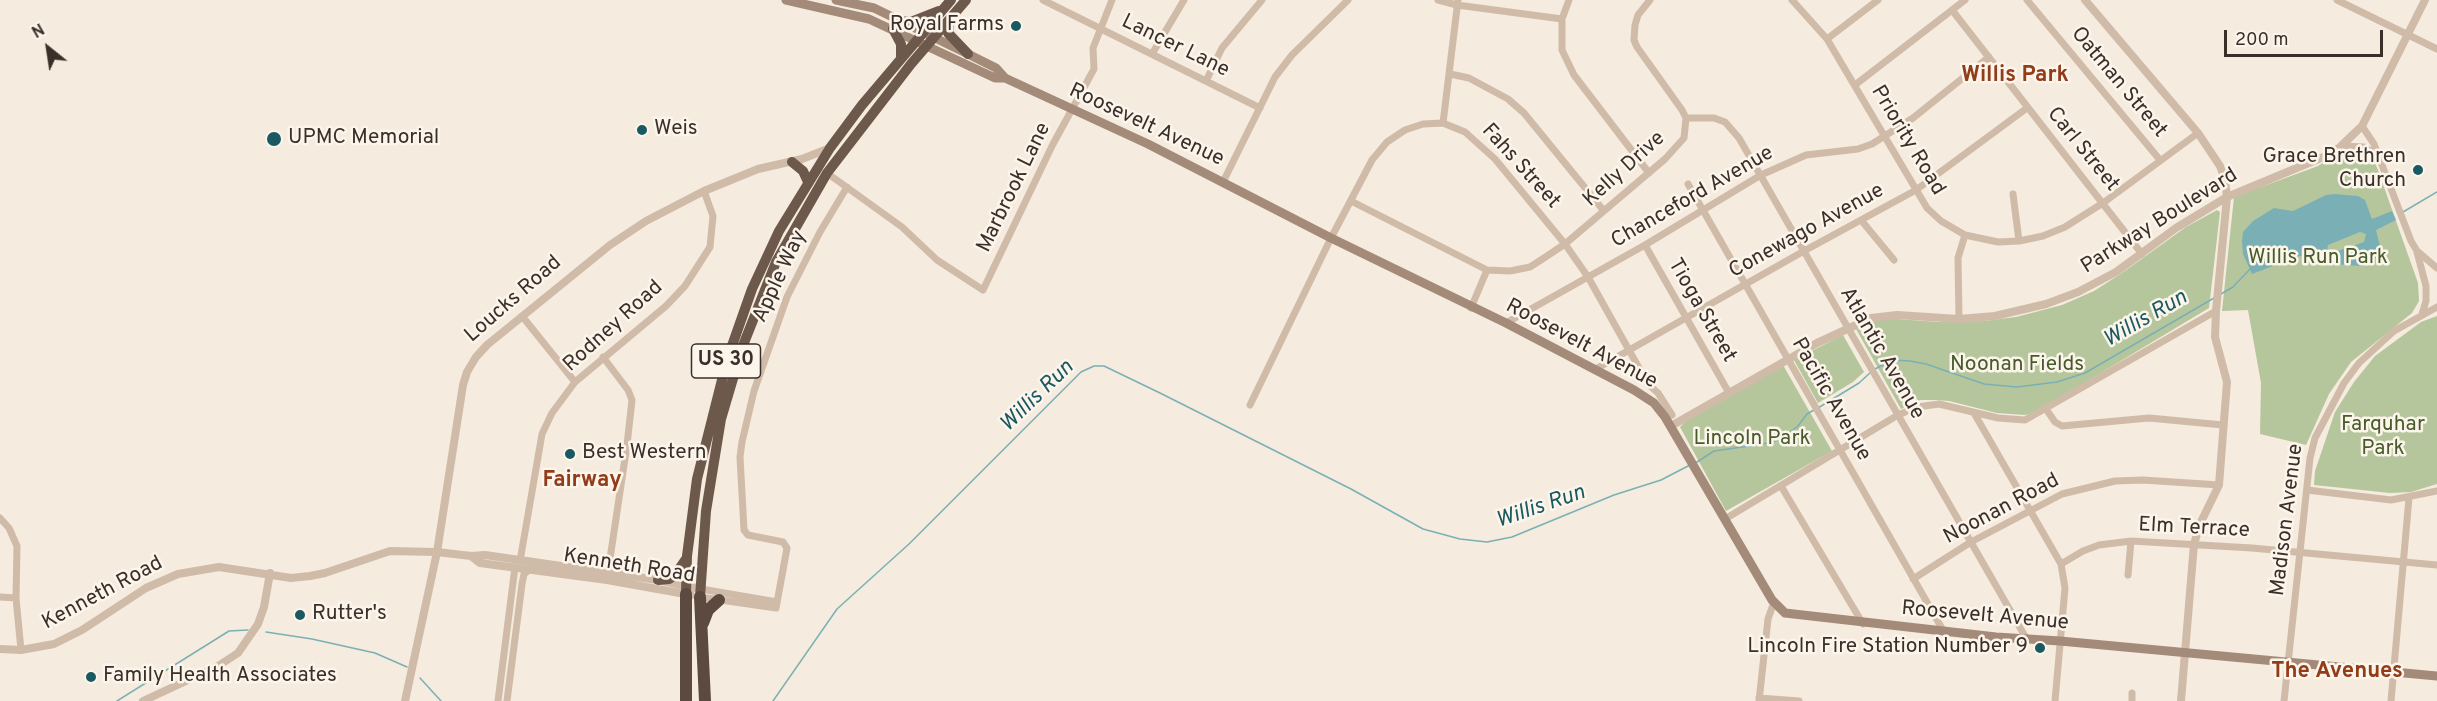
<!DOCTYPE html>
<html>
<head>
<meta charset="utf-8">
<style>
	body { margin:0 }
	#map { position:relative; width:2437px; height:701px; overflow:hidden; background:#f5ebde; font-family:Overpass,sans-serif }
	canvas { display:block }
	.north { position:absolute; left:18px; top:18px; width:60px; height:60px; -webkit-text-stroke:4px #fcf5eb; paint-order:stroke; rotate:330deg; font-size:16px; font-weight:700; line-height:24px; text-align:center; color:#3b2f29 }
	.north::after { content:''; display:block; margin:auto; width:21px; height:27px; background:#3b2f29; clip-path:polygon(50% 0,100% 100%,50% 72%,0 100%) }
	.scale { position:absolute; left:2224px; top:30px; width:159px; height:27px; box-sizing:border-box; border:3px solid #3b2f29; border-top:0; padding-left:8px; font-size:18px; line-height:21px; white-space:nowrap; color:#3b2f29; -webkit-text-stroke:4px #fcf5eb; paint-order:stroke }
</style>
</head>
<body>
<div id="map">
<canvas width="2437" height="701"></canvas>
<div class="north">N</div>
<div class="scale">200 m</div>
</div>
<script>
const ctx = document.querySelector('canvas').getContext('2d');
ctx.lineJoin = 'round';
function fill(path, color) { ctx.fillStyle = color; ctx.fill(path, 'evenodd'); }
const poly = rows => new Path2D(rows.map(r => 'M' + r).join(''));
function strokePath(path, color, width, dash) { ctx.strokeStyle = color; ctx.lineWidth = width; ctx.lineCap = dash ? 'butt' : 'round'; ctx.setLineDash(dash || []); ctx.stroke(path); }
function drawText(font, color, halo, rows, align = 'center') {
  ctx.font = font + ' Overpass,sans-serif'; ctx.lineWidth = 5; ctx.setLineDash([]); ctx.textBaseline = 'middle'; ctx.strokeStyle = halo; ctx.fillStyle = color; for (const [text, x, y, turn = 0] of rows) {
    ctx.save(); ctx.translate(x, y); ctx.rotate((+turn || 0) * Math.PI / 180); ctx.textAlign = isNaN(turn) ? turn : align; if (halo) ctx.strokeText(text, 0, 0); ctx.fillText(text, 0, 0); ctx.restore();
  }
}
fill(poly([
	[2361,148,2372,156,2378,170,2418,283,2419,301,2412,313,2351,362,2329,394,2306,445,2260,434,2261,383,2248,310,2222,311,2234,197,2318,166,2345,149],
	[2217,210,2220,212,2209,308,2034,413,2025,415,1997,413,1949,401,1936,400,1920,400,1901,409,1856,329,1883,318,1939,322,1984,321,2016,317,2062,305,2094,291,2122,273,2186,227],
	[2437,316,2437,484,2411,492,2390,493,2314,485,2315,471,2335,412,2354,382,2375,356,2421,322],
	[1843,335,1864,372,1853,382,1818,403,1794,360],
	[1783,365,1832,451,1726,511,1680,427,1686,421]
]), '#b6c69c');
fill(poly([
	[2335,194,2358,196,2365,200,2372,219,2392,211,2396,220,2376,230,2382,254,2361,266,2332,264,2299,256,2252,274,2243,254,2242,241,2243,232,2253,221,2274,208,2293,211,2326,195],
	[2360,232,2366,234,2364,242,2332,253,2327,251,2328,245]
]), '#7ab0b5');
strokePath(poly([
	[2403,212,2437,192],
	[2221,294,2233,287,2250,269],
	[1875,369,1893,360,1910,361,1926,364,1984,384,2017,387,2057,382,2085,373,2214,298],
	[1818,408,1859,383,1871,372],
	[1697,462,1714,451,1763,444,1781,439,1798,426,1807,414,1814,410],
	[266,632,312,639,375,653,407,667],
	[420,678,441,701],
	[117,701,229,631,248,630],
	[773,701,837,609,909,544,1081,372,1094,366,1104,366,1160,393,1351,489,1423,529,1460,539,1487,542,1512,537,1614,495,1661,480,1690,465]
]), '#7ab0b5', 1.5);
strokePath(poly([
	[1043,0,1260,108],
	[1438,0,1457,5,1562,19],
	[1569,0,1562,19,1562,50,1574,75,1649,173],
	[1792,0,1827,39,1927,208,1941,221,1965,235,1998,242,2019,241,2043,236,2065,227,2103,203,2198,133],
	[2027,0,2160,160],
	[2337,0,2437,49],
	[1952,10,2142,254],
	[1827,39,1878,0],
	[1152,54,1184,0],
	[1450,74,1469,78,1508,99,1524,113,1604,211],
	[1206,81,1222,48,1262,0],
	[1855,85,1965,0],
	[1686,118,1714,118,1725,122,1739,138,2026,638],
	[1443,123,1458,0],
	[2362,126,2374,144,2411,241,2417,251,2437,268],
	[2342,146,2364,147,2379,156],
	[827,173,902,227,937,260,983,290,1053,144,1094,69,1093,48,1112,0],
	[1223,182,1275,77,1292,55,1348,0],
	[1688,184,1944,632],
	[2013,194,2019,241],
	[1351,201,1487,270,1510,271,1530,267,1544,258,1565,244,1665,159,1684,138,1686,118,1682,110,1637,47,1634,40,1635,25,1638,15,1650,0],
	[1861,220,1894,260],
	[1645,245,1729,393],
	[2417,252,2426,286,2426,301,2422,314],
	[1471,308,1487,270],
	[522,316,575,382],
	[1959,319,1958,258,1965,235],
	[1506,323,1645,245,1761,175,1806,155,1858,149,1872,144,1913,118,1989,57],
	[603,357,628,390,632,400,627,445,608,572],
	[1594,370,1804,251,1916,190,2027,108],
	[1250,405,1331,238,1372,160,1387,142,1405,130,1423,124,1443,123,1465,132,1495,159,1565,244,1588,277,1648,384,1658,393,1672,415],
	[2046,409,2055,422,2062,426,2149,418,2223,425],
	[1974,413,2061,564,2065,588,2055,701],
	[1781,486,1863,624],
	[2307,490,2391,500,2437,491],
	[0,518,9,528,17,546,16,598,21,650],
	[1725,519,1898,415,1917,407,1939,404,1998,418,2025,420,2216,311],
	[520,561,542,434,552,413,575,382,666,306,685,286,710,247,713,216,704,191],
	[2061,564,2083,551,2099,545,2131,541,2252,548,2437,565],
	[2128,575,2131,541],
	[1913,579,1971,542,2062,494,2115,481,2143,480,2219,485],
	[701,589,777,602],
	[0,597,16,598],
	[700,597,776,608,787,548,783,542,748,535,744,530,740,457,742,442,754,391,787,297,820,232,847,187],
	[1759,698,1799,701],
	[498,701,515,567],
	[507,701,522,584,524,574,530,569],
	[1759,701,1768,619,1774,602],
	[2132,701,2132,693],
	[2284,701,2310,458,2315,438,2344,383,2359,363,2394,331,2437,307],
	[2391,701,2409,498]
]), '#cfbba8', 7);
strokePath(poly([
	[2085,0,2198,133,2220,166,2225,180,2227,197,2216,311,2215,337,2227,382,2219,485,2200,524,2194,544,2181,701],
	[1671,426,1817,343,1871,318,1897,315,1959,319,1995,316,2046,304,2078,292,2116,272,2176,228,2227,197,2328,155,2340,147,2362,126,2425,0],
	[471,556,480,563,607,580,691,595],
	[0,649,21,650,54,644,82,630,146,588,178,574,219,567,291,578,310,576,325,573,390,551,437,552,471,556,485,555,658,580,701,589],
	[143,701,218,666,238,653,258,624,264,607,270,573],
	[405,701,437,552,463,385,467,372,476,357,487,345,610,245,646,221,704,191,758,169,802,159,830,148]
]), '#cfbba8', 8);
strokePath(poly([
	[786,0,869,19,995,78,1004,78],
	[836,0,874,8,968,54,996,68,1005,78,1148,144,1331,238,1506,323,1634,390,1654,403,1665,417,1772,600,1785,613,1996,637,2060,641,2437,676]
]), '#a38a79', 9);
strokePath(poly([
	[949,20,948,33,968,54],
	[897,21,911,22,939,11],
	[893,29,901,44,901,59],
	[792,162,803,171,808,182],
	[658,580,669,579,675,575,686,559],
	[686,594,687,556,697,479,727,360,752,289,779,231,830,148,862,105,951,0],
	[700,597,706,511,721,419,742,348,776,262,827,173,911,64,966,0]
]), '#6d584c', 10);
strokePath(poly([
	[686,594,686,701],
	[700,597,705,701],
	[703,623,708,610,719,600]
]), '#5c493f', 12);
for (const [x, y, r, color] of [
	[1016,26,6,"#1a5961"],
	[642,130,6,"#1a5961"],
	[274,139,8,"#1a5961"],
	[2418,170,6,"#1a5961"],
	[570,454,6,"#1a5961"],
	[300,615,6,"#1a5961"],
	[2040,648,6,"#1a5961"],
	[91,677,6,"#1a5961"]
]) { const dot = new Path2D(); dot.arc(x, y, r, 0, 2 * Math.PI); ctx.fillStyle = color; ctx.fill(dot); strokePath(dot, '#fcf5eb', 2); }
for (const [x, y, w] of [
	[726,361,69]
]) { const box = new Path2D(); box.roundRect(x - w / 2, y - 17, w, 34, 4.5); ctx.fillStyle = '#fcf5eb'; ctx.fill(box); strokePath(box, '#3b2f29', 1.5); }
drawText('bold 20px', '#3b2f29', null, [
	["US 30",726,361]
]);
drawText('21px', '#3b2f29', '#fcf5eb', [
	["Royal Farms",1004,26,"right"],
	["Weis",654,130],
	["UPMC Memorial",288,139],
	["Grace Brethren",2406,158,"right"],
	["Church",2406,182,"right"],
	["Best Western",582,454],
	["Rutter's",312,615],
	["Lincoln Fire Station Number 9",2028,648,"right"],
	["Family Health Associates",103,677]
], 'left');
drawText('21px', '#3b2f29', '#fcf5eb', [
	["Lancer Lane",1175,47,26],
	["Oatman Street",2118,83,50],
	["Roosevelt Avenue",1146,126,25],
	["Priority Road",1907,141,59],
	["Carl Street",2082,150,51],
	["Fahs Street",1520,167,48],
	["Kelly Drive",1625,170,-42],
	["Marbrook Lane",1015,188,-64],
	["Chanceford Avenue",1693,198,-30],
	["Parkway Boulevard",2160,222,-32],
	["Conewago Avenue",1807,232,-29],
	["Apple Way",781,277,-65],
	["Loucks Road",514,300,-41],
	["Tioga Street",1701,311,60],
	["Rodney Road",614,327,-42],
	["Roosevelt Avenue",1581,345,28],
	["Atlantic Avenue",1881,354,60],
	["Pacific Avenue",1830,400,60],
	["Noonan Road",2002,510,-28],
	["Madison Avenue",2288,520,-83],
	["Elm Terrace",2194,529,3],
	["Kenneth Road",629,567,9],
	["Kenneth Road",103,594,-28],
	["Roosevelt Avenue",1985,617,5]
]);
drawText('21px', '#475c2a', '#fcf5eb', [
	["Willis Run Park",2318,259],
	["Noonan Fields",2017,366],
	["Farquhar",2383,426],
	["Park",2383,450],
	["Lincoln Park",1752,440]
]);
drawText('bold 22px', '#923c1a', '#fcf5eb', [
	["Willis Park",2015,77],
	["Fairway",582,482],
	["The Avenues",2337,673]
]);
drawText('italic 22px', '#1a5961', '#fcf5eb', [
	["Willis Run",2146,320,-30],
	["Willis Run",1038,397,-44],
	["Willis Run",1541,508,-19]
]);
</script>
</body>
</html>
